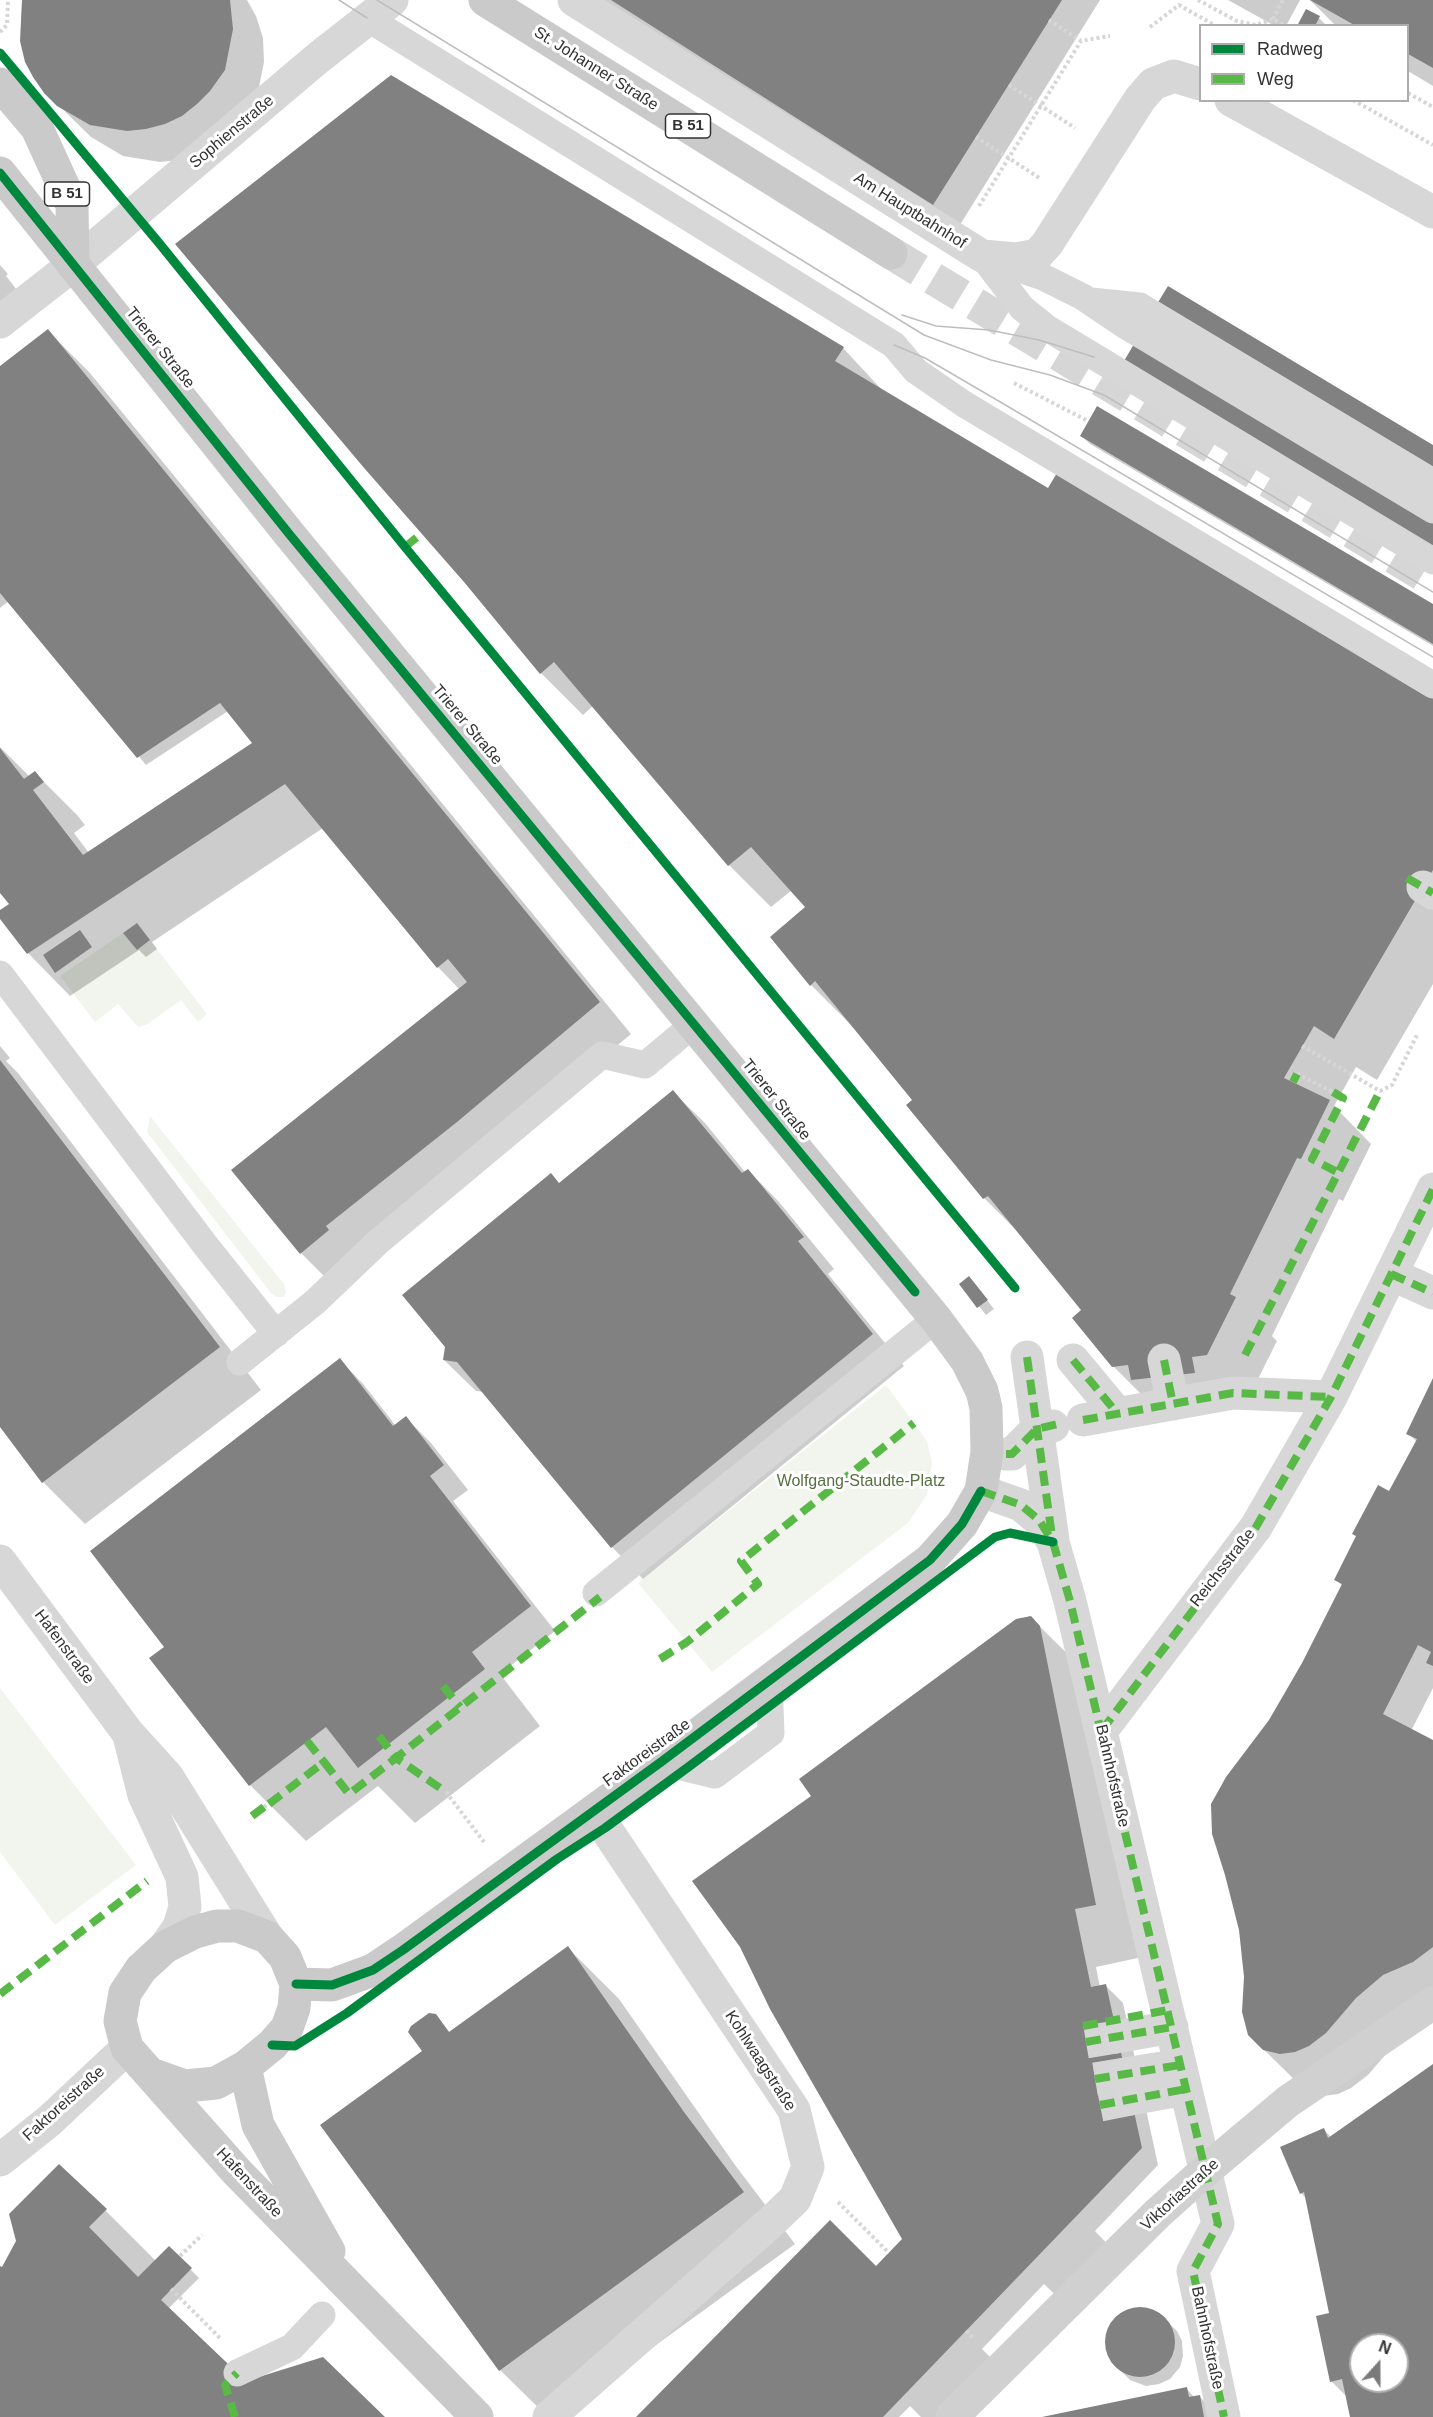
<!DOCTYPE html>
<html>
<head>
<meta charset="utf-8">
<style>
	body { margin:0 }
	#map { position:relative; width:1433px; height:2417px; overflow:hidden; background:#fff; font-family:Arial,sans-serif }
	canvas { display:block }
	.legend { position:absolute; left:1199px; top:24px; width:210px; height:78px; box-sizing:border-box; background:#fff; border:2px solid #adadad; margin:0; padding:8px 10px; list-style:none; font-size:18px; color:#333 }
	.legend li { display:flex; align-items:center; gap:12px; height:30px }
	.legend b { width:30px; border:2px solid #adadad }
	.north { position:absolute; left:1349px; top:2333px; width:60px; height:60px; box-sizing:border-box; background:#fff; border:2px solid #adadad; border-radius:50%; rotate:21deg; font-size:16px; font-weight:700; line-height:24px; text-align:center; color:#333 }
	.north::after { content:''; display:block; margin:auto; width:21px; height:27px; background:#7a7a7a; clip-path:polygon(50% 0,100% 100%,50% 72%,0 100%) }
</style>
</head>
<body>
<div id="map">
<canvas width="1433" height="2417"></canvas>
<ul class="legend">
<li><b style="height:8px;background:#00873e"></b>Radweg</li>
<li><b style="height:8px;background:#58b947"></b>Weg</li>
</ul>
<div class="north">N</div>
</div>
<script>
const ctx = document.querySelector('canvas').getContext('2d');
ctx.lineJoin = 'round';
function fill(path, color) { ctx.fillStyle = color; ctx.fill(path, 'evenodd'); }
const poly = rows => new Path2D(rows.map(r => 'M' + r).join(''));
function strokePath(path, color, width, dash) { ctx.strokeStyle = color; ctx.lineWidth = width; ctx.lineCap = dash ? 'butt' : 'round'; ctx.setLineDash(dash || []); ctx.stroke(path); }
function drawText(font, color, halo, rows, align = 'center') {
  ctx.font = font + ' Arial,sans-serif'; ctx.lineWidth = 6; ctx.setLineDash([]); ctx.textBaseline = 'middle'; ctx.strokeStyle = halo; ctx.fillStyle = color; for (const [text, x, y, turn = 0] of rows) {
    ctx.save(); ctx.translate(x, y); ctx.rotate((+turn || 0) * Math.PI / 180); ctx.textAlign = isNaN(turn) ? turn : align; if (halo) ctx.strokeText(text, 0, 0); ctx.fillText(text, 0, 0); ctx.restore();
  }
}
fill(poly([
	[123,933,137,950,150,940,207,1014,198,1022,181,1000,146,1025,138,1027,118,1004,95,1022,60,976],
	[150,1116,284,1284,286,1292,284,1297,277,1297,271,1293,147,1132],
	[886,1385,927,1441,932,1463,927,1495,908,1523,712,1672,638,1583],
	[0,1688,136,1865,55,1925,0,1852]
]), '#f1f5ed');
fill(poly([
	[23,0,247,0,256,16,263,38,264,62,256,102,179,160,160,162,123,156,91,137,45,92,22,40,21,21],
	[599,0,1100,0,958,228],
	[1228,0,1300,0,1286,26,1275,26],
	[1310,0,1433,0,1433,86,1408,71,1408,26,1336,26],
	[1319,18,1327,26,1298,26],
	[0,265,8,274,6,276,31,308,0,332],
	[48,331,90,373,631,1034,332,1284,301,1253,460,990,438,967,323,828,152,942,157,949,146,957,139,950,70,996,28,953,0,917,0,912,11,904,2,893,0,894,0,747,30,777,35,773,77,815,85,825,74,833,89,853,254,743,228,711,146,765,9,601,0,608,0,368],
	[843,348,884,392,1049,490,1433,699,1433,984,1377,1080,1356,1067,1334,1106,1371,1144,1343,1201,1339,1199,1272,1336,1277,1341,1249,1397,1156,1409,1113,1366,1083,1310,1027,1241,984,1198,908,1105,914,1101,853,1027,811,985,808,907,792,890,771,907,729,865,593,706,583,715,541,673,465,581],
	[1082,436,1433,606,1433,646,1090,444],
	[0,1046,10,1058,6,1061,18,1073,261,1390,85,1524,43,1482,0,1425],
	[673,1092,705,1123,745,1172,748,1170,779,1202,834,1269,828,1274,904,1366,643,1579,612,1547,484,1392,476,1391,444,1360,560,1184],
	[969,1278,994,1309,986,1315,961,1284],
	[340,1360,364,1385,396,1426,406,1418,431,1443,468,1490,453,1501,555,1631,500,1674,540,1726,415,1823,378,1786,306,1841,250,1785,151,1658,166,1647],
	[1433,1382,1433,1688,1411,1731,1433,1742,1433,2014,1398,2040,1368,2075,1351,2088,1338,2094,1323,2096,1307,2092,1249,2035,1245,1977,1270,1721,1299,1671,1342,1586,1336,1579,1390,1493,1417,1442,1408,1433],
	[1031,1618,1083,1669,1147,1956,1096,1967,1100,1987,1106,1986,1123,2003,1158,2165,1095,2231,1120,2257,1070,2309,1044,2284,982,2349,1007,2374,966,2417,921,2417,910,2406,899,2417,638,2417,876,2268,904,2240,813,1796],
	[568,1948,619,1999,735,2165,795,2244,557,2417,548,2417,500,2370,424,2051,443,2024,450,2033],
	[1433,2066,1433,2417,1352,2417,1348,2398,1331,2381,1331,2314,1307,2199,1301,2193,1324,2130,1332,2138],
	[1361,2345,1397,2345,1397,2381,1361,2381],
	[105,2210,156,2261,169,2248,199,2278,169,2308,245,2383,383,2417,0,2417,0,2268,3,2269],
	[1137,2308,1158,2313,1177,2331,1182,2341,1183,2356,1180,2367,1170,2379,1159,2384,1146,2386,1130,2380,1113,2363,1107,2351,1106,2339,1112,2323,1117,2317],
	[1186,2388,1195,2398,1200,2397,1220,2417,1044,2417]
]), '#0003');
fill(poly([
	[22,0,230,0,233,29,225,70,210,91,197,104,182,116,165,124,146,129,127,131,90,125,57,106,44,93,33,77,25,62,20,41],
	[611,0,1062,0,933,205],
	[1310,0,1433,0,1433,68,1408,54,1408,26,1356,26],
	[1306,9,1320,16,1315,26,1297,26],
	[391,75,844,347,835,361,1048,488,1057,473,1433,697,1433,870,1334,1039,1314,1026,1284,1078,1330,1100,1301,1159,1297,1158,1230,1294,1236,1297,1207,1355,1192,1357,1195,1373,1131,1380,1128,1365,1112,1367,1072,1318,1081,1310,988,1196,983,1199,906,1105,912,1100,815,981,810,986,770,937,805,907,751,847,728,866,554,662,540,674,464,582,365,469,175,244],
	[1168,286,1433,445,1433,470,1157,304],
	[48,329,600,1002,457,1122,326,1226,329,1230,300,1254,231,1170,467,982,448,959,437,968,285,784,27,954,0,919,0,910,9,904,0,893,0,748,24,779,35,771,44,782,33,790,83,855,252,743,220,703,137,758,0,593,0,366],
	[1134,344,1433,522,1433,546,1124,361],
	[1097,406,1433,604,1433,644,1080,436],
	[137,923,150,940,137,950,123,933],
	[80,930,92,947,55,973,43,955],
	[0,1060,220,1347,42,1483,0,1427],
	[673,1090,742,1173,748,1169,804,1237,798,1241,873,1334,611,1548,457,1362,443,1360,445,1347,402,1295,551,1173,559,1183],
	[969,1276,988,1300,977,1308,959,1284],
	[340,1358,393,1426,406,1416,444,1465,430,1476,531,1606,472,1652,485,1669,358,1768,326,1727,249,1786,149,1658,164,1647,90,1551],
	[1433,1378,1433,1666,1426,1663,1431,1652,1418,1645,1383,1714,1433,1740,1433,1947,1413,1962,1383,1975,1356,1998,1326,2033,1309,2046,1295,2052,1280,2054,1263,2050,1248,2035,1242,2012,1244,1977,1239,1930,1225,1875,1212,1834,1211,1804,1226,1777,1269,1720,1302,1663,1342,1584,1334,1580,1356,1536,1352,1534,1378,1485,1389,1491,1417,1439,1406,1434],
	[1031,1616,1040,1626,1096,1905,1075,1909,1091,1987,1106,1984,1142,2148,883,2417,636,2417,830,2220,876,2266,902,2239,770,2009,740,1947,692,1881,811,1796,799,1779,1016,1619],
	[568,1946,684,2112,744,2192,499,2371,320,2125,422,2051,408,2032,411,2026,429,2013,436,2014,449,2032],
	[1433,2064,1433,2417,1350,2417,1342,2379,1330,2382,1316,2316,1329,2313,1304,2192,1300,2194,1280,2147,1324,2128,1328,2138],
	[1361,2345,1397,2345,1397,2381,1361,2381],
	[59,2164,107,2209,89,2227,138,2277,169,2246,192,2268,161,2300,246,2381,323,2357,385,2417,0,2417,0,2266,2,2267,16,2241,9,2214],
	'1105 2342a35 35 0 1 1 70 0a35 35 0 1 1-70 0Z',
	[1187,2387,1189,2397,1200,2395,1204,2417,1042,2417]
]), '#818181');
strokePath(poly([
	[1086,2042,1116,2037],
	[1095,2079,1125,2074],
	[1100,2105,1130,2099]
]), '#d6d6d6', 33, [33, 16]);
strokePath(poly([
	[891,253,1433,581]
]), '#d6d6d6', 33, [33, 16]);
strokePath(poly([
	[1198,0,1237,21,1256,25,1273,19,1285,26],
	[1273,19,1283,0],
	[1049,20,1081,41,1110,36],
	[1150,27,1179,5,1216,26],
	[0,32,7,25,8,0],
	[1009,85,1075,128],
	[1408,93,1433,107],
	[1353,100,1433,145],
	[976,137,1041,179],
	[979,206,1081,41],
	[1014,383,1088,421],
	[1302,1046,1380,1091,1392,1085,1417,1035],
	[1297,1074,1333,1092],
	[446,1792,484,1842],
	[264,1807,269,1804],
	[838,2202,889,2253],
	[180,2256,202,2235],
	[171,2289,221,2339],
	[966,2331,974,2339]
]), '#d6d6d6', 4, [3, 3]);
strokePath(poly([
	[367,18,894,345,916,371,964,404,1433,685],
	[982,256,1022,308,1047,328,1433,561],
	[998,262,1043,277,1083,297,1126,326,1433,510],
	[1091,301,1140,306,1433,482],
	[0,974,206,1246,276,1334],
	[240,1362,315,1302,378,1242,602,1055,645,1065,694,1024],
	[596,1593,936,1319],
	[661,1762,715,1775,771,1733,769,1682],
	[237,2373,292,2347,322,2315]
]), '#d7d7d7', 27);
strokePath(poly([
	[1423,887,1433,893],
	[1391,1274,1433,1293],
	[1027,1357,1053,1540],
	[1073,1360,1117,1413],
	[1164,1360,1173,1404],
	[1083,1420,1233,1393,1331,1397],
	[1006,1454,1012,1454,1037,1429,1053,1426],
	[981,1491,1021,1505,1039,1520,1053,1542,1070,1601,1218,2224,1193,2271,1224,2417],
	[1102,1730,1256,1527,1331,1397,1433,1189],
	[1116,2037,1172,2027],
	[1125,2074,1180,2065],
	[1130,2099,1186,2089]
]), '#d7d7d7', 33);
strokePath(poly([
	[574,0,982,256,1017,259,1037,255,1047,244,1140,99,1153,84,1174,76,1200,84],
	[1231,100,1433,212],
	[0,322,73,265],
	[0,2160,49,2121,127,2048],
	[549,2417,771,2222,795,2199,808,2167,794,2110,594,1811]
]), '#d7d7d7', 33);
strokePath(poly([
	[73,265,318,58,392,0],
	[0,1561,128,1733,167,1776,267,1937],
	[129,1736,144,1795,182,1877,185,1907,179,1927,165,1947]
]), '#d7d7d7', 33);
strokePath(poly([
	[952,2417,1158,2213,1205,2171,1287,2102,1433,2003]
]), '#d0d0d0', 33);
strokePath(poly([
	[485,0,891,253],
	[0,84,37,128,72,205,73,265],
	[0,173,290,535,936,1319,967,1361,982,1391,986,1408,987,1452,981,1491,962,1524,930,1560,661,1762,403,1950,373,1970,332,1985,296,1984],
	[245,2067,258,2125,329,2251],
	[151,2074,185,2086,216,2083,245,2067,272,2045,287,2028,294,2008,296,1984,285,1957,267,1937,238,1926,217,1926,195,1932,165,1947,141,1969,125,1993,120,2021,127,2048,237,2172,477,2417]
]), '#cacaca', 33);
strokePath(poly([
	[339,0,367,18],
	[377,0,924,335,991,360,1050,375,1104,395,1433,592],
	[902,315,936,326,989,330,1039,340,1094,357],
	[894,345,925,358,1002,403,1433,657]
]), '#bebebe', 1.5);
strokePath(poly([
	[405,547,422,533],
	[1407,878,1433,893],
	[1293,1082,1297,1074],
	[1333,1092,1343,1098,1312,1159,1339,1173],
	[1391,1274,1433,1293],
	[1245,1355,1380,1091],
	[1027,1357,1052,1536],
	[1073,1360,1117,1413],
	[1164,1360,1173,1404],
	[1083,1420,1233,1393,1331,1397],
	[1006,1454,1012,1454,1037,1429,1058,1424],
	[981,1491,1021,1505,1039,1520,1053,1542,1070,1601,1218,2224,1193,2271,1224,2417],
	[660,1659,687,1642,758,1584,741,1561,914,1423],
	[443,1686,460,1707],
	[1102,1730,1256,1527,1331,1397,1433,1189],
	[379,1736,396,1758,600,1597],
	[307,1741,324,1762],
	[269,1804,324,1762,349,1794,396,1758,446,1792],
	[252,1816,264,1807],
	[0,1994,147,1881],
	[1083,2026,1168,2010],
	[1086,2042,1172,2027],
	[1095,2079,1180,2065],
	[1100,2105,1186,2089],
	[235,2417,225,2385,237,2373]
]), '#58b947', 8, [15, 8]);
strokePath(poly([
	[0,53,159,243,405,547,1015,1288],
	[0,173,290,535,915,1292],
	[296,1984,332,1985,373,1970,403,1950,661,1762,930,1560,962,1524,981,1491],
	[272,2045,295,2046,347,2013,557,1859,605,1828,687,1768,995,1537,1010,1533,1053,1542]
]), '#00873e', 9);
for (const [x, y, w] of [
	[688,126,45],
	[67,194,45]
]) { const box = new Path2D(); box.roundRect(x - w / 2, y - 12, w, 24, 4.5); ctx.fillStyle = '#fff'; ctx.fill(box); strokePath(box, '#333', 1.5); }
drawText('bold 15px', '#333', null, [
	["B 51",688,126],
	["B 51",67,194]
]);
drawText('16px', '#333', '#fff', [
	["St. Johanner Straße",596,69,32],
	["Sophienstraße",232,132,-40],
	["Am Hauptbahnhof",910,211,32],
	["Trierer Straße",160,348,51],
	["Trierer Straße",467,725,50],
	["Trierer Straße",776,1100,51],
	["Reichsstraße",1223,1568,-52],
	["Hafenstraße",64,1647,53],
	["Faktoreistraße",647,1753,-36],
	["Bahnhofstraße",1112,1776,77],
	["Kohlwaagstraße",760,2061,57],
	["Faktoreistraße",64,2104,-42],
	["Hafenstraße",249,2183,47],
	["Viktoriastraße",1180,2195,-42],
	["Bahnhofstraße",1207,2338,78]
]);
drawText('16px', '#56703f', '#fff', [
	["Wolfgang-Staudte-Platz",861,1482]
]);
</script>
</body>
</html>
